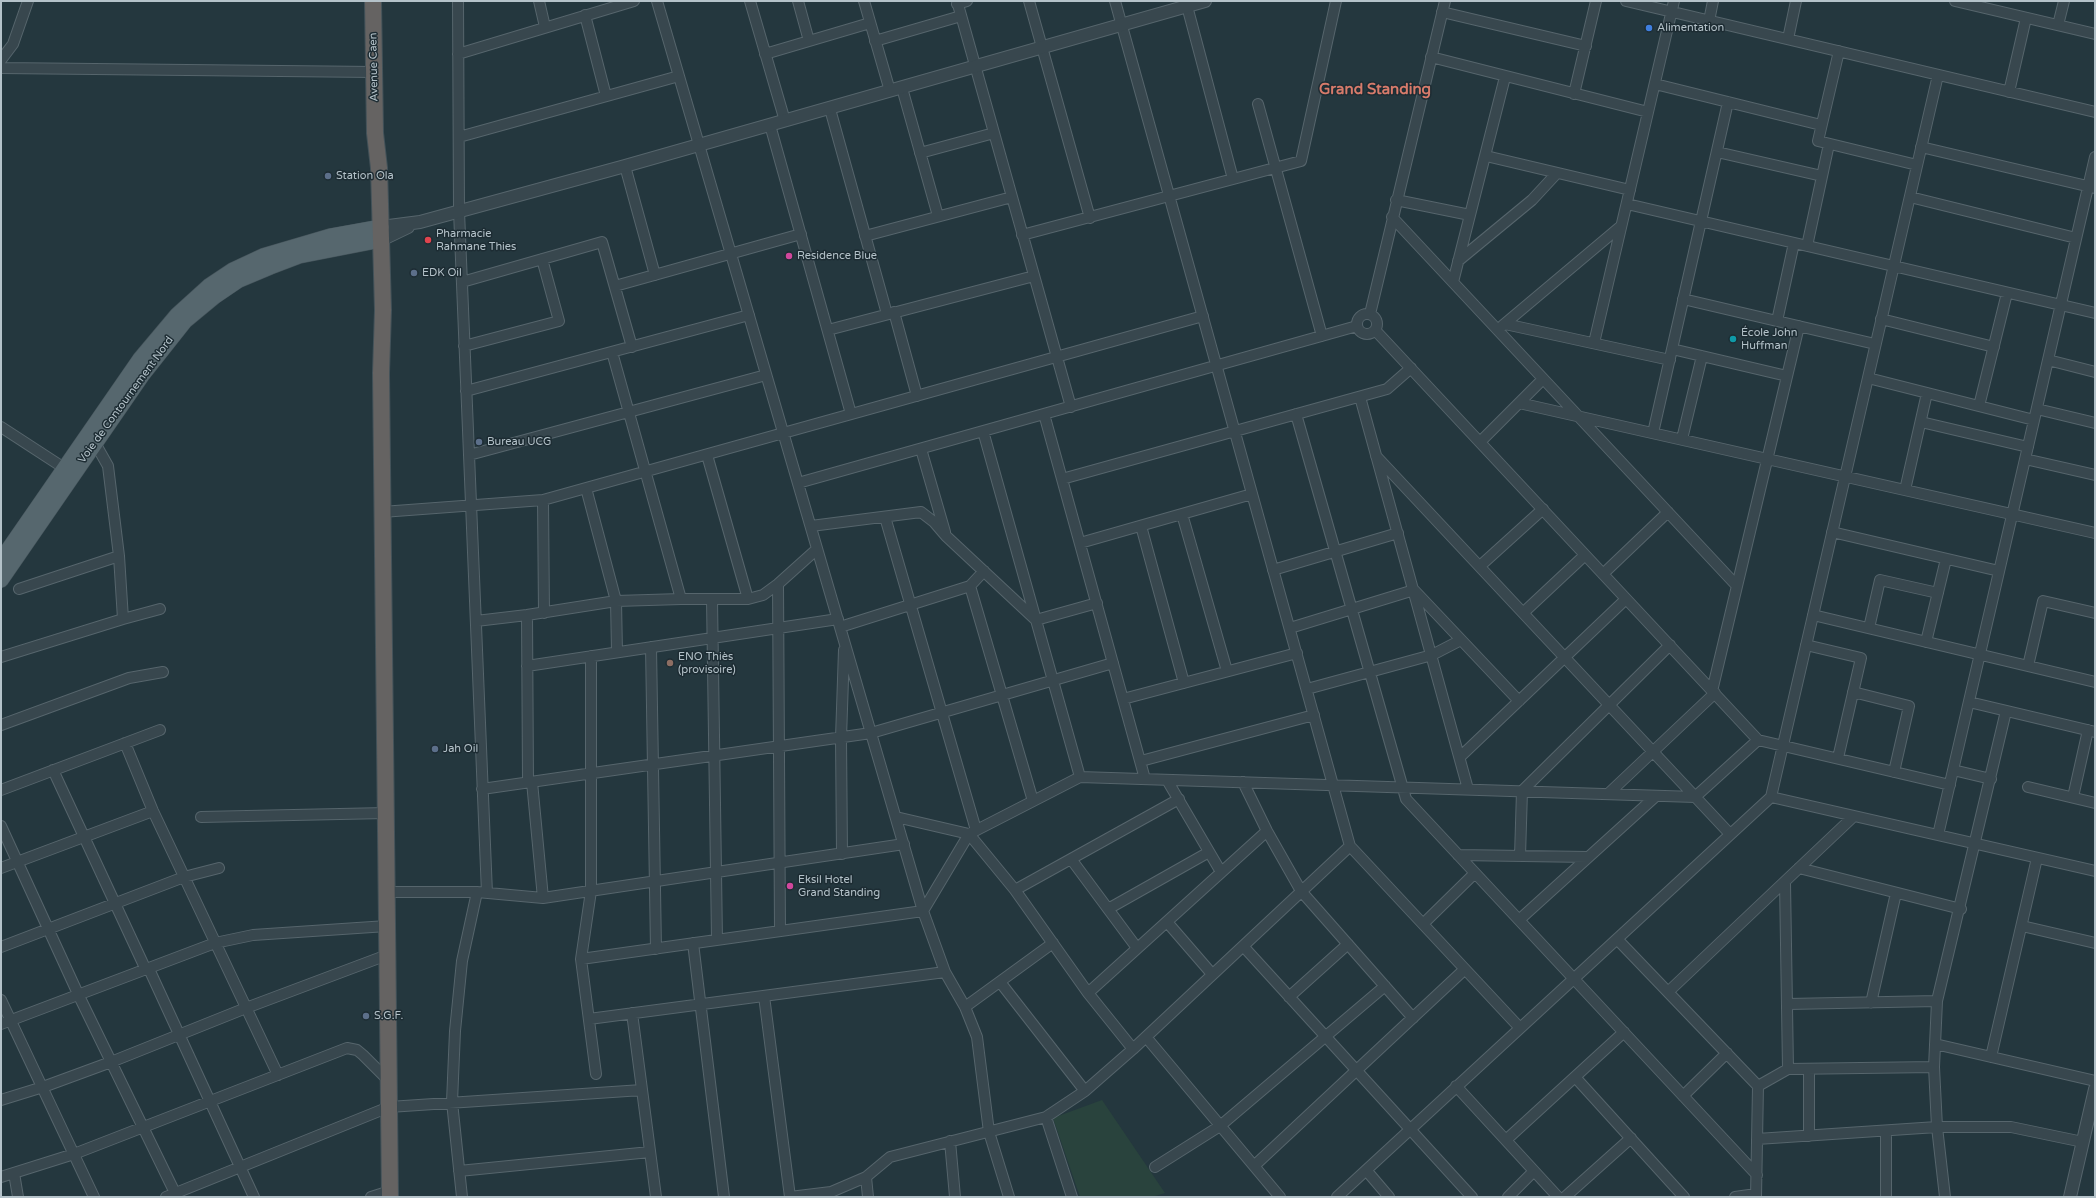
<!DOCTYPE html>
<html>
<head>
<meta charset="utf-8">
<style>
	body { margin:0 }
	#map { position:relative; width:2096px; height:1198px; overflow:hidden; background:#24373e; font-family:"Varela Round",sans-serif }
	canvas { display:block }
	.frame { position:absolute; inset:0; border:2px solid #b4c2c9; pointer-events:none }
</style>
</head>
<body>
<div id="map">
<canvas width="2096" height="1198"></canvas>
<div class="frame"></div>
</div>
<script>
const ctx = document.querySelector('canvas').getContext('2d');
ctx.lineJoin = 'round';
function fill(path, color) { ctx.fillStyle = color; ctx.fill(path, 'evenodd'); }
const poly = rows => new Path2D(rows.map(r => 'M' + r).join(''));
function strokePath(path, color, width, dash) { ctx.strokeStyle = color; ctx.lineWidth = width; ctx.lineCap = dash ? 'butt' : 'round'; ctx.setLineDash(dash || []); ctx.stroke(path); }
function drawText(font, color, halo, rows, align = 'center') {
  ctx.font = font + ' "Varela Round",sans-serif'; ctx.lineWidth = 3; ctx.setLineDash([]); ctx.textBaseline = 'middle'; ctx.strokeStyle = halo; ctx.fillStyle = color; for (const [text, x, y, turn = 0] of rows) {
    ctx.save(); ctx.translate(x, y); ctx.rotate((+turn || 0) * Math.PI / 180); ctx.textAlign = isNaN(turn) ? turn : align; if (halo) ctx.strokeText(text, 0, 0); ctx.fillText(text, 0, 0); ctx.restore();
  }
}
fill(poly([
	[1102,1100,1165,1193,1152,1197,1080,1197,1053,1118]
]), '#29433d');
const minor = poly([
	[458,1,459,211,487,893],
	[539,1,545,27],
	[657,1,923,911,945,972,965,1007,977,1037,989,1132,1009,1197],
	[750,1,785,121],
	[798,1,809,41],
	[864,1,890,91],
	[957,1,1071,407],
	[1029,1,1090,218],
	[1115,1,1350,846,1520,1028],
	[1626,1,2095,112],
	[1955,1,2095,34],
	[957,4,967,1],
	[1187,6,1233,179],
	[1442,12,1586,46],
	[585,15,606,96],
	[1709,21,1713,1],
	[2058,25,2064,1],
	[1788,39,1796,1],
	[875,41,961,16],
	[1839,51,1818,141,1917,165],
	[458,54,634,1],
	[765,54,870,23],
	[1431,57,1648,112],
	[1,60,13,44,28,1],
	[1,68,374,72],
	[1655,84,1821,125],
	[902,88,938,216],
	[2009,92,2026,18],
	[1574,94,1596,1],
	[1258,104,1322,336],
	[830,109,887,314],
	[770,125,851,414],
	[459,137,679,76],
	[1921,147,2095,188],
	[1717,152,1822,176],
	[920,153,994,133],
	[1486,156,1630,190],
	[625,166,655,275],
	[1910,197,2076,238],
	[1396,200,1470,215],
	[1627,204,2095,313],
	[1392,217,1737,586],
	[1022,235,1301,161,1336,1],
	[865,236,1012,197],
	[1807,246,1829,144],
	[1458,261,1532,200,1557,173],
	[462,282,602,242,632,347],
	[1453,282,1505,77],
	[615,286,801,234],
	[1683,299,1875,344],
	[894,312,917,396],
	'1357 324a10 10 0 1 1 20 0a10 10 0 1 1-20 0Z',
	[1370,314,1445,1],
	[1881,319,1994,347],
	[1777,321,1794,243],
	[1505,324,1670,360],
	[1502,326,1621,226],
	[828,330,1034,276],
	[1375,330,1758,740,1950,785],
	[1594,343,1674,1],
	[464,346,559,321,542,259],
	[1672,349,1787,376],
	[612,352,681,599],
	[2048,360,2095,372],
	[1868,378,2034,420],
	[466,391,749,315],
	[1360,397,1468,789],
	[1519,403,2095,533],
	[1979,406,2007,293],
	[2037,409,2095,423],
	[1044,414,1145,779],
	[1296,414,1406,799,1757,1175],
	[1921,422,2028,447],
	[1,427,64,468],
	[983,431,1080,777],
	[1653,433,1728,102],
	[1682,439,1702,356],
	[1480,442,1543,379],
	[921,449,945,532],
	[469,455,766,375],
	[707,455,748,599],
	[1376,456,1730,834],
	[2025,459,2095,475],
	[1062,479,1387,389,1411,368],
	[798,483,1357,326],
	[586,488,616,601,617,652],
	[1905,490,1927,393],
	[543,500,544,613],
	[382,512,543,500,1203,316],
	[1182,514,1227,671],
	[885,517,976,830],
	[811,526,921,512,934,522,946,536,1036,620,1097,603],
	[1141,526,1184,683],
	[1832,532,1999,571],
	[1080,543,1252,494],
	[1480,566,1543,509],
	[1273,570,1398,533],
	[1603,574,1668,512],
	[778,584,780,931],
	[970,586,1033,801],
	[19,589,119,556],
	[712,599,717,940],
	[1523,613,1585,555],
	[527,615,528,782],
	[1813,615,2095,682],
	[123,619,160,609],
	[476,621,527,615,616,601,681,599,748,599,763,595,778,584,817,549],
	[840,627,970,586,984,571],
	[1290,628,1414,590,1519,701],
	[1869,628,1880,580,1938,593],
	[1926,642,1946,559],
	[1806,645,1861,658,1838,758],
	[651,647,656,949],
	[591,656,591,891,581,959,596,1074],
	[1,657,123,619,119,556,108,466,95,443],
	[527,666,838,619],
	[2028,666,2043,601,2095,613],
	[1307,689,1432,655,1461,640],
	[1712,691,1799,326],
	[1853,692,1909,706,1894,772],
	[1123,699,1297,653],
	[1969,702,2095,732],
	[1,725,129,678,163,672],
	[125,743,153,811,278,1075],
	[1460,757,1626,599],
	[1141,761,1314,715],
	[53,770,146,970],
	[1953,770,1991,779],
	[1167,780,1221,872],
	[532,782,543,898],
	[1243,782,1267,831,1301,891,1413,1018],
	[2028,787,2095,803],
	[482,789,871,733,1113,663],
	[1,790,160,730],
	[1608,794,1715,693],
	[1771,797,2095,871],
	[2073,797,2088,730],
	[201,817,386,813],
	[896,817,969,834,1015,890,1088,993,1133,1049],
	[1,826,79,996,177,1197],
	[1938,835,2095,157],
	[842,854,841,738,844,650],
	[1458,855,1588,857],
	[1520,856,1522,791,1670,645],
	[1071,859,1137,948],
	[1,868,153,811],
	[1799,868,1961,909],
	[1785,882,1788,1069],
	[1015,890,1179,799],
	[387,892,477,892,543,898,904,844],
	[1108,909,1209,852],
	[923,911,969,834,1080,777,1695,797,1758,740],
	[1519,920,1656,796],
	[1167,922,1212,974],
	[1423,924,1475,873],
	[2022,926,2095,943],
	[1617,939,1758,1086,1756,1197],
	[693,943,724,1197],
	[1243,946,1472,1197],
	[1,947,184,877,219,868],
	[581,959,923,911],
	[149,969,254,1197],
	[1000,982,1085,1091],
	[1668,992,1854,816],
	[1088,993,1267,831],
	[764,996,790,1197],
	[1289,997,1348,944],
	[1,1000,94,1197],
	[1871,1003,1896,893],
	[1788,1004,1937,1001],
	[965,1007,1053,943],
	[632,1013,656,1197],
	[589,1019,945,972],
	[1,1024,215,943,253,935,387,926],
	[1146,1037,1280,1197],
	[1935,1044,2095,1081],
	[1991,1057,2037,858],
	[1809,1069,1809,1136],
	[1575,1077,1684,1197],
	[1456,1086,1558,1197],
	[1758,1086,1788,1069,1934,1067],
	[1683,1096,1727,1053],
	[1,1100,43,1087,111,1062,246,1008,387,955],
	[1046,1117,1072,1197],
	[1757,1139,1937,1127,2011,1127,2083,1142],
	[1506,1140,1624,1032],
	[950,1141,955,1197],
	[1254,1166,1465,969],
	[1155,1167,1220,1126,1385,986],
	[1366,1170,1389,1197],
	[459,1171,650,1152],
	[14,1173,18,1197],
	[1,1177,74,1154,347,1048,357,1050,363,1055,388,1080],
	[866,1177,868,1197],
	[166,1197,389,1107,642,1090],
	[371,1197,390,1191],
	[462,1197,452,1102,455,1031,462,961,477,892],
	[790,1197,831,1192,866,1177,890,1157,1046,1117,1085,1091,1133,1049,1350,846],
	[1337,1197,1771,797,1938,75],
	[1508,1197,1534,1171],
	[1565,1197,1631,1138],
	[1735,1197,1756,1194],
	[1886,1197,1886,1132],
	[1945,1197,1937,1127,1934,1067,1937,1001,2006,711]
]);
const tertiary = poly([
	[381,227,420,222,625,166,1205,1],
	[381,240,408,227],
	[2070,1197,2095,1089]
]);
const primary = poly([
	[1,560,140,359,177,315,209,286,233,270,263,256,331,236,381,227],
	[1,580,143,374,185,321,214,297,239,280,270,267,299,256,381,240]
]);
const trunk = poly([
	[373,1,375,133,379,168,383,310,381,373,390,1197]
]);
strokePath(minor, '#56656c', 12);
strokePath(tertiary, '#56656c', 14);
strokePath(primary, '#44535a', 16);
strokePath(trunk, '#435259', 18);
strokePath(minor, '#38474e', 10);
strokePath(tertiary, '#38474e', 12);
strokePath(primary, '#56676e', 15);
strokePath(trunk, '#656362', 16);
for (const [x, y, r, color] of [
	[1649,28,4,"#3f7fe0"],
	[328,176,4,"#5c6f8a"],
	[428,240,4,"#e0444e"],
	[789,256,4,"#d1479c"],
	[414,273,4,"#5c6f8a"],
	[1733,339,4,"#0f9aa8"],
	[479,442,4,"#5c6f8a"],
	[670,663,4,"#8d6e63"],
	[435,749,4,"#5c6f8a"],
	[790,886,4,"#d1479c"],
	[366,1016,4,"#5c6f8a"]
]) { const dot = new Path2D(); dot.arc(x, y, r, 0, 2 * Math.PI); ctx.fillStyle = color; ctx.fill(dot); strokePath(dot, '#1d2c33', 1.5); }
drawText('11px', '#b4c2c9', '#1d2c33', [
	["Alimentation",1657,28],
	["Station Ola",336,176],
	["Pharmacie",436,234],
	["Rahmane Thies",436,247],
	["Residence Blue",797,256],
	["EDK Oil",422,273],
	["École John",1741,333],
	["Huffman",1741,346],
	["Bureau UCG",487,442],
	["ENO Thiès",678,657],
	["(provisoire)",678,670],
	["Jah Oil",443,749],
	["Eksil Hotel",798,880],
	["Grand Standing",798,893],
	["S.G.F.",374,1016]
], 'left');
drawText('11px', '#b4c2c9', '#1d2c33', [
	["Avenue Caen",374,67,-91],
	["Voie de Contournement Nord",126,400,-54]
]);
drawText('bold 15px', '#d77b6b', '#1d2c33', [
	["Grand Standing",1375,90]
]);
</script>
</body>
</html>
